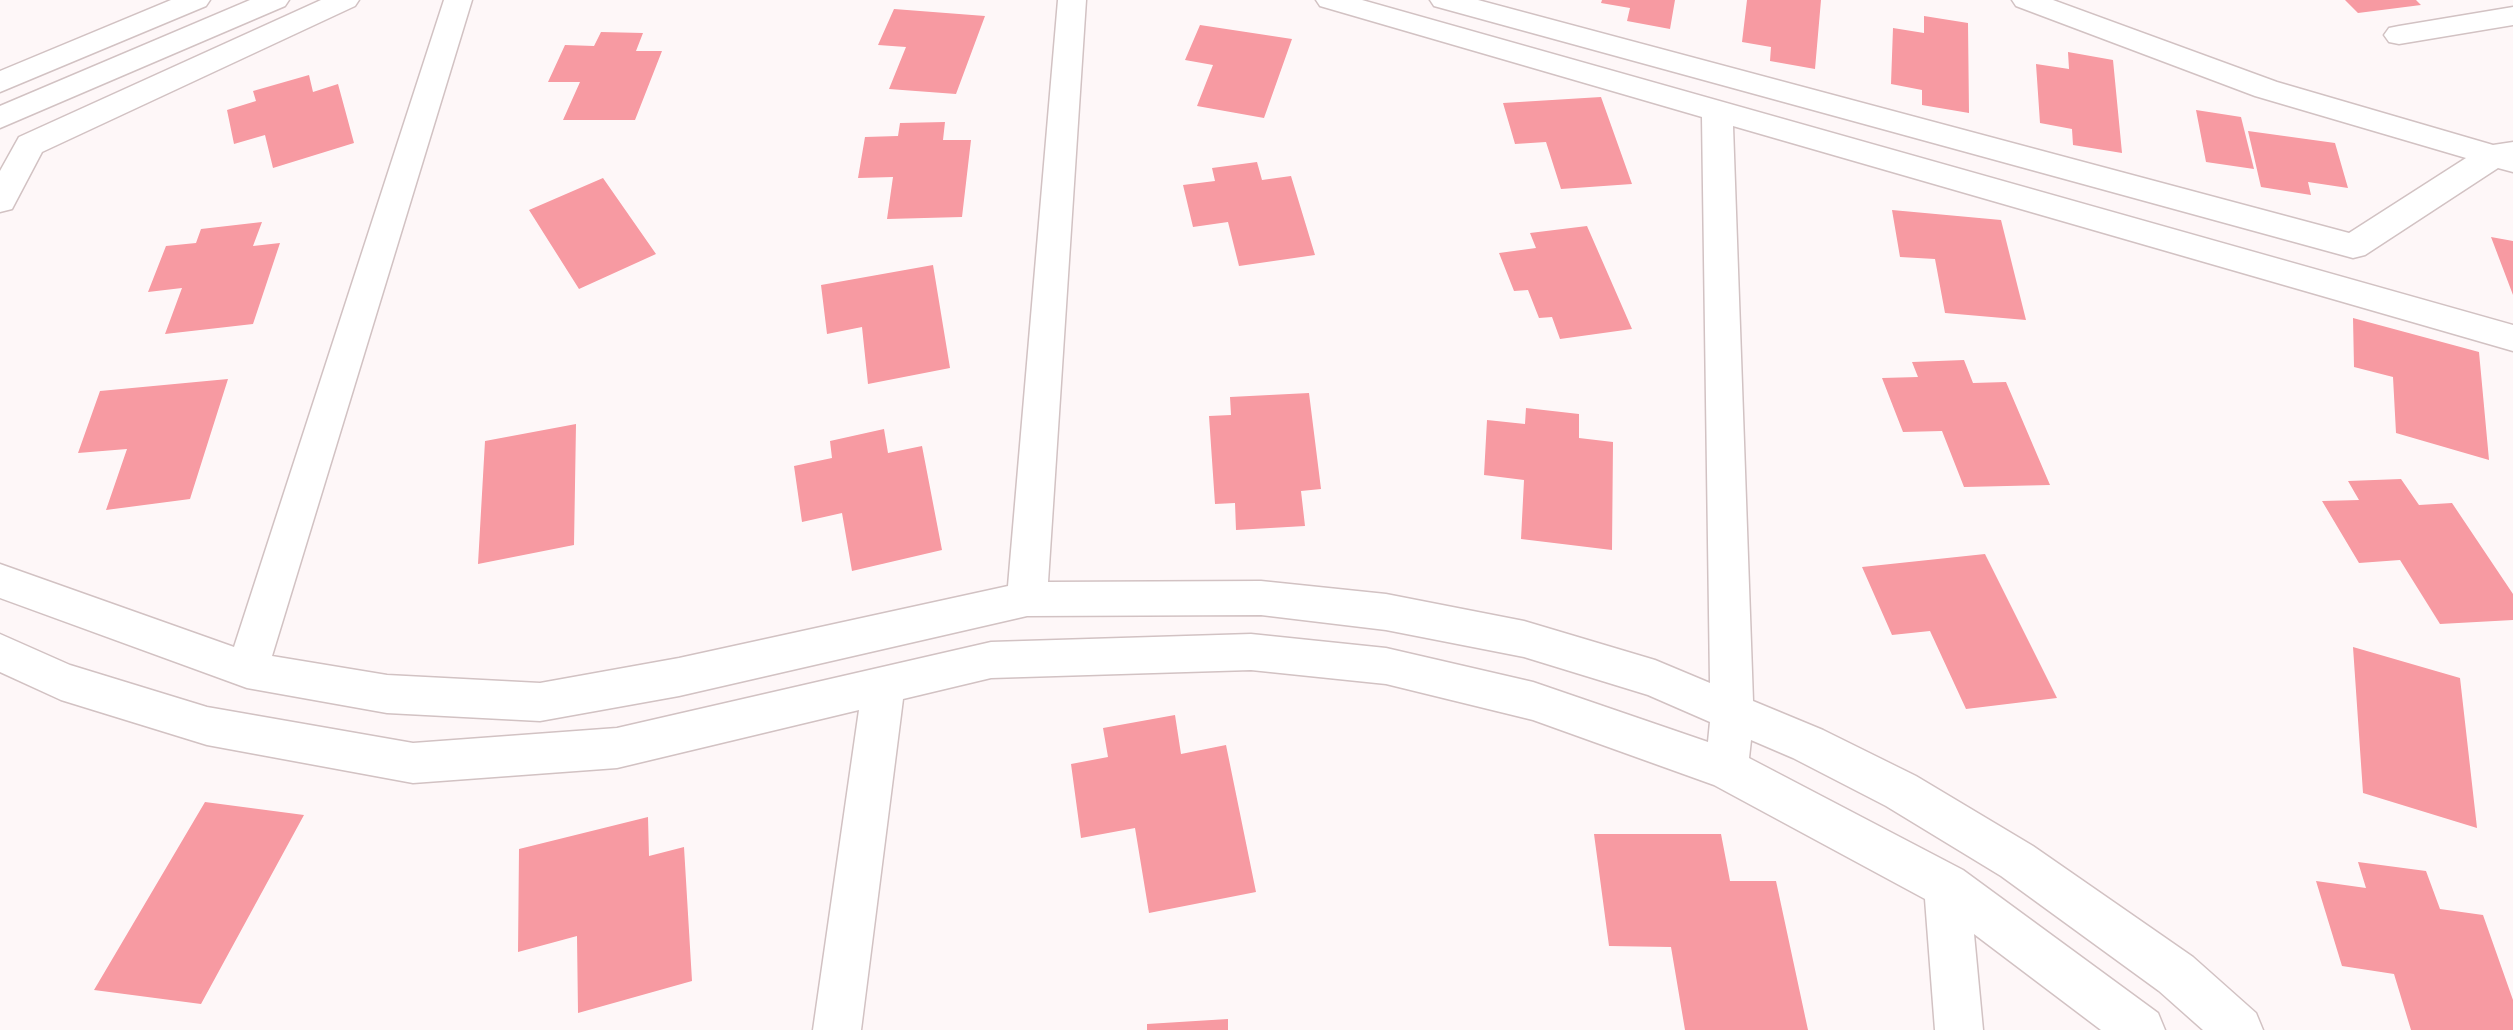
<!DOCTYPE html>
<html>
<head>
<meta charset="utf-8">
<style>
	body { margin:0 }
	canvas { display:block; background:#fef7f8 }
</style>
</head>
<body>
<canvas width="2513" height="1030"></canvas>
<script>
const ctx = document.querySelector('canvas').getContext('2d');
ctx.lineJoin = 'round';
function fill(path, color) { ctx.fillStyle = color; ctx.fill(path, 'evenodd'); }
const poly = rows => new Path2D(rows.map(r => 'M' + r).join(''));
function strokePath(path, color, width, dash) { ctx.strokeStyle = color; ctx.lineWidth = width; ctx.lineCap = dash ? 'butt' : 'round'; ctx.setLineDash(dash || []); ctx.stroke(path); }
fill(poly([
	[1602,0,1675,0,1670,29,1627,21,1630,8,1601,3],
	[1747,0,1821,0,1815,69,1770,61,1771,47,1742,42],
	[2345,0,2416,0,2421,5,2358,13],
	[894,9,985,16,956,94,889,89,906,47,878,45],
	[1924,16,1968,23,1969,113,1922,105,1922,90,1891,84,1893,28,1924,33],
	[1200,25,1292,39,1264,118,1197,106,1213,65,1185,60],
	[601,32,643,33,636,51,662,51,635,120,563,120,580,82,548,82,565,45,594,46],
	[2068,52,2113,60,2122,153,2073,145,2072,129,2040,123,2036,64,2069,69],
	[309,75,313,92,338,84,354,143,273,168,265,135,234,144,227,110,256,101,253,91],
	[1601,97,1632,184,1561,189,1546,142,1515,144,1503,103],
	[2196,110,2241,117,2254,169,2206,162],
	[945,122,943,140,971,140,962,217,887,219,893,177,858,178,865,137,898,136,900,123],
	[2248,131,2335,143,2348,188,2308,182,2311,195,2261,187],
	[1257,162,1262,180,1291,176,1315,255,1239,266,1228,222,1193,227,1183,185,1215,181,1212,168],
	[603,178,656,254,579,289,529,210],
	[1892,210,2001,220,2026,320,1945,313,1935,259,1900,257],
	[262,222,253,246,280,243,253,324,165,334,182,288,148,292,166,246,196,243,201,229],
	[1587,226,1632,329,1560,339,1552,317,1539,318,1528,290,1514,291,1499,253,1536,248,1530,233],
	[2491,237,2513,241,2513,295],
	[933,265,950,368,868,384,862,327,827,334,821,285],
	[2353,318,2479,352,2489,460,2396,433,2393,377,2354,367],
	[1964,360,1973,383,2006,382,2050,485,1964,487,1942,431,1903,432,1882,378,1918,377,1912,362],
	[228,379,190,499,106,510,127,449,78,453,100,391],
	[1309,393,1321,489,1301,491,1305,526,1236,530,1235,503,1215,504,1209,416,1231,415,1230,397],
	[1526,408,1579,414,1579,438,1613,442,1612,550,1521,539,1524,480,1484,475,1487,420,1525,424],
	[576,424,574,545,478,564,485,441],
	[884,429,888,453,922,446,942,550,852,571,842,513,802,522,794,466,832,458,830,441],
	[2401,479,2419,505,2452,503,2513,594,2513,620,2440,624,2400,560,2359,563,2322,501,2359,500,2348,481],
	[1985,554,2057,698,1966,709,1930,631,1892,635,1862,567],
	[2353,647,2460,678,2477,828,2363,793],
	[1175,715,1181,754,1226,745,1256,892,1149,913,1135,828,1081,838,1071,764,1108,757,1103,728],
	[205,802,304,815,201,1004,94,990],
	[648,817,649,856,684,847,692,981,578,1013,577,936,518,952,519,849],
	[1594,834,1721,834,1730,881,1776,881,1808,1030,1685,1030,1671,947,1609,946],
	[2358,862,2426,871,2440,909,2483,915,2513,1000,2513,1030,2411,1030,2394,974,2342,966,2316,881,2366,888],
	[1228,1019,1228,1030,1147,1030,1147,1024]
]), '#f79aa2');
const street = poly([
	[171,0,210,0,206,6,0,92,0,71,171,0],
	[250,0,289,0,285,6,0,128,0,106,250,0],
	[321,0,359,0,355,6,42,152,12,209,0,212,0,171,19,137,321,0],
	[444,0,472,0,272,656,387,675,540,683,679,658,1008,586,1058,0,1086,0,1048,582,1261,581,1386,594,1524,621,1655,660,1710,683,1702,117,1320,6,1316,0,1362,0,2513,325,2513,351,1733,126,1753,701,1823,730,1916,776,2033,846,2193,957,2256,1013,2263,1030,2203,1030,2159,991,2001,876,1886,806,1793,758,1751,740,1749,758,1963,870,2158,1013,2165,1030,2101,1030,1974,934,1983,1030,1935,1030,1925,899,1714,785,1533,720,1386,684,1251,670,991,678,903,699,861,1030,813,1030,859,710,617,768,413,783,207,745,61,700,0,672,0,634,70,665,207,707,413,743,617,728,991,642,1251,634,1386,648,1533,682,1708,742,1710,722,1648,695,1524,657,1386,630,1261,615,1027,616,679,696,540,721,387,713,247,688,0,598,0,564,234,647,444,0],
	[1430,0,1478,0,2349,233,2466,158,2255,96,2016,6,2012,0,2053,0,2277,82,2493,145,2513,142,2513,172,2498,168,2365,255,2353,258,1434,6,1430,0],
	[2513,7,2513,25,2399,44,2389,42,2384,35,2389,28,2399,26,2513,7]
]);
strokePath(street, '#d2c2c3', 3);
fill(street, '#fff');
</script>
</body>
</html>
